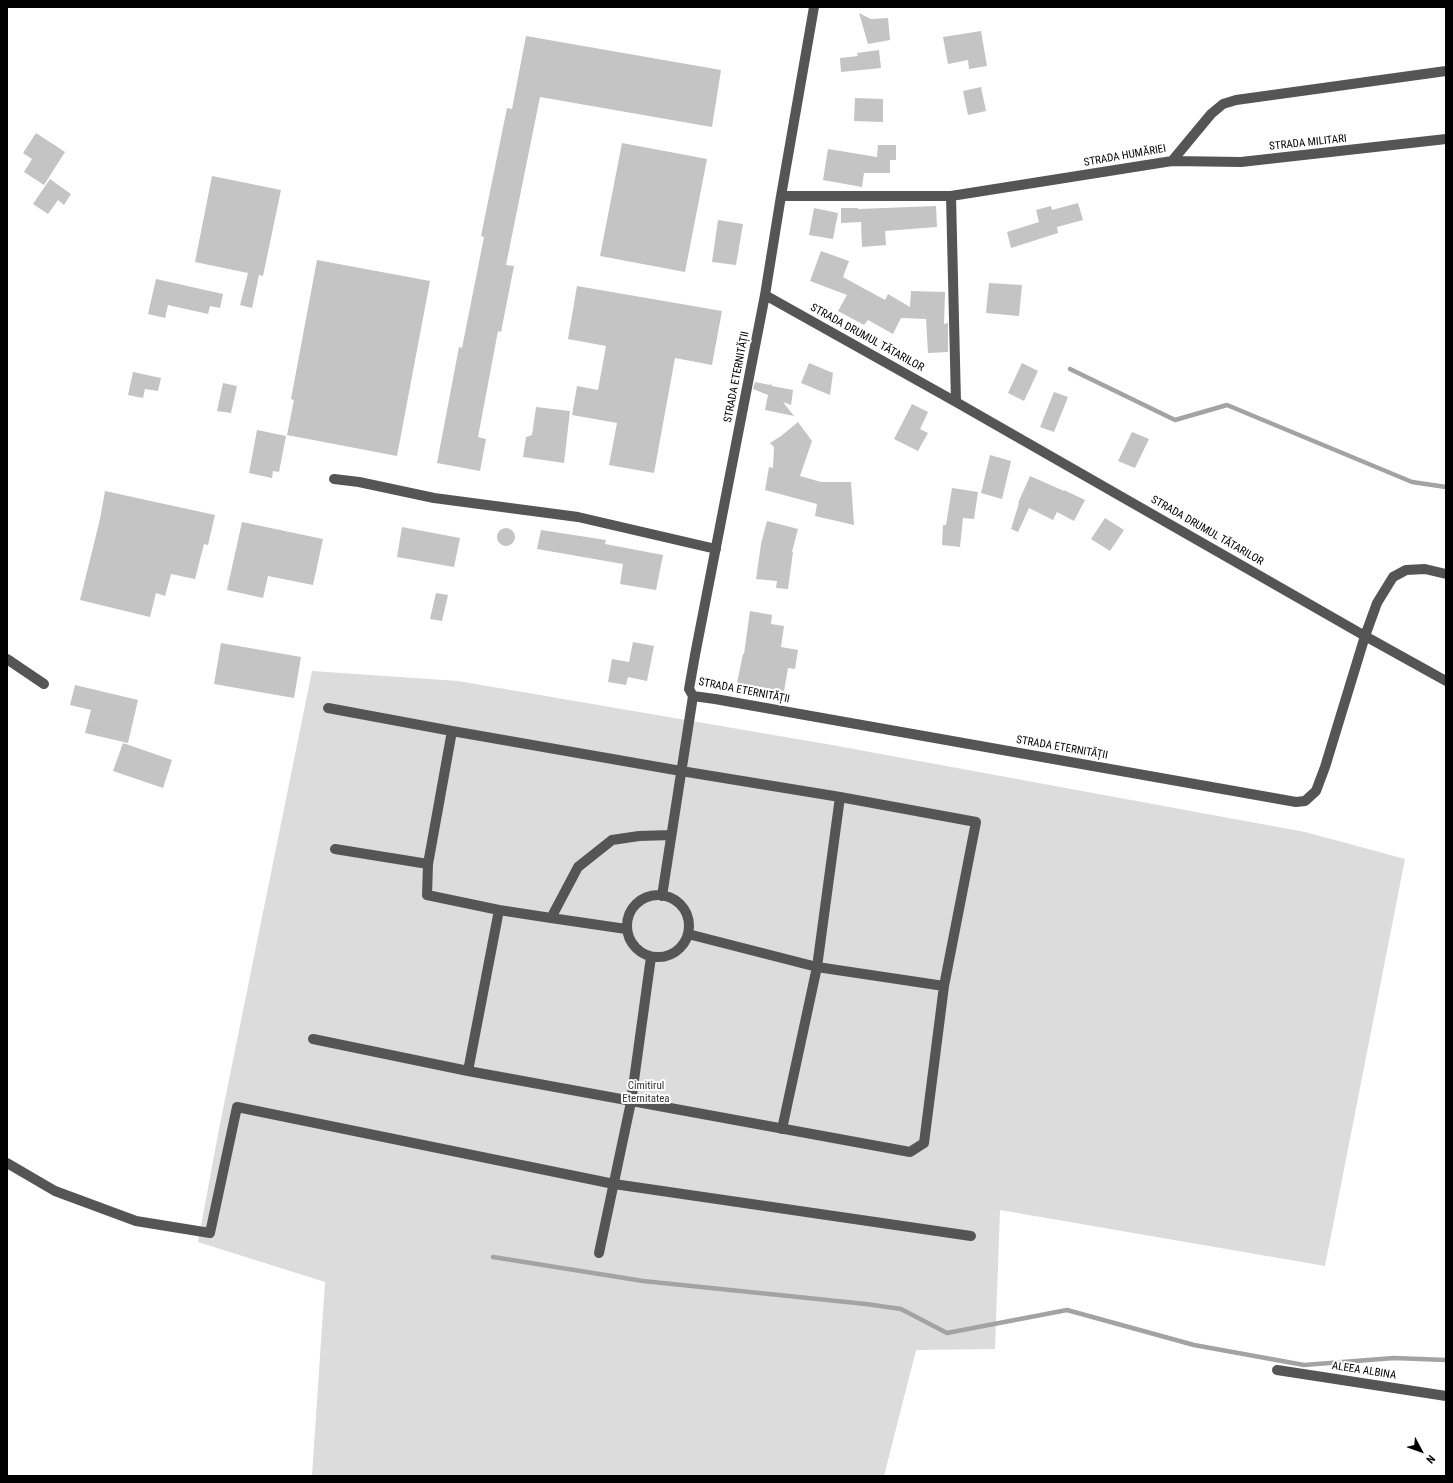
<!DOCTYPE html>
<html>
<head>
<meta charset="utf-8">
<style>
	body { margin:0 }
	#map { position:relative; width:1453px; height:1483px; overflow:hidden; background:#fff; font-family:"Roboto Condensed",sans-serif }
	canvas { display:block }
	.frame { position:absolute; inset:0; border:8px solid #000; pointer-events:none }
	.north { position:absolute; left:1401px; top:1431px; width:40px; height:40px; -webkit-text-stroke:3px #fff; paint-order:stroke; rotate:131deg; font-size:11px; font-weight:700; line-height:16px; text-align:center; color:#000 }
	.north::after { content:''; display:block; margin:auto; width:14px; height:18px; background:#000; clip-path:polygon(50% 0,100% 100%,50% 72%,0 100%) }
</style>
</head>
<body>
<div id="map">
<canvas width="1453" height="1483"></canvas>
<div class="frame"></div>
<div class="north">N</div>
</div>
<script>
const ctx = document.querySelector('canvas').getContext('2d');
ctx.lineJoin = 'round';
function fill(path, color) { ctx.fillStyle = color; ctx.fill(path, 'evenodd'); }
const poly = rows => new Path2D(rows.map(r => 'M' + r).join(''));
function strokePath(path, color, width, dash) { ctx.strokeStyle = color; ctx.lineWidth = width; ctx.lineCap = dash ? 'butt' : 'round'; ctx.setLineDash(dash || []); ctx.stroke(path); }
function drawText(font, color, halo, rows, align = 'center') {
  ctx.font = font + ' "Roboto Condensed",sans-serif'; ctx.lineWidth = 4; ctx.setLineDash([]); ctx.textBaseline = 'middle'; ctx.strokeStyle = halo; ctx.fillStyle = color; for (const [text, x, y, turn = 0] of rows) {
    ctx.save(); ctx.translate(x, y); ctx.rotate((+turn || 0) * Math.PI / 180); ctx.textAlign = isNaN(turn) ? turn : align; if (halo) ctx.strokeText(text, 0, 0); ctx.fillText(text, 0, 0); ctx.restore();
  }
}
fill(poly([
	[312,671,458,681,832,745,1305,832,1405,859,1325,1266,1000,1210,995,1349,916,1350,884,1476,312,1476,325,1282,198,1242,219,1129]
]), '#dcdcdc');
strokePath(poly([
	[1070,369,1175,420,1227,405,1412,482,1446,487],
	[493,1257,643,1281,866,1304,901,1309,947,1333,1067,1310,1194,1345,1304,1365,1394,1358,1446,1360]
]), '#a3a3a3', 4.5);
fill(poly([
	[859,13,871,19,888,18,890,40,868,44],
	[981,31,987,66,969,69,968,60,948,64,943,37],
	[526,36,721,70,712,127,540,97,506,265,514,266,501,332,498,331,478,437,486,439,480,471,437,463,459,347,462,348,484,237,481,236,507,108,512,109],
	[879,50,881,68,841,72,840,58,858,56,857,53],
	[981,87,986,111,968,115,963,91],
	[855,98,883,99,883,122,854,121],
	[36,133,65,152,44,185,24,172,32,159,23,153],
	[622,143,707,159,685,272,600,256],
	[878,145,896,145,896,160,890,160,890,173,864,173,862,187,823,180,828,149,877,157],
	[212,176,281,190,263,276,259,275,252,308,240,305,248,273,195,262],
	[50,179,71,194,64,205,58,200,48,214,33,204],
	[1078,203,1083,220,1057,227,1058,233,1011,248,1007,232,1039,222,1036,210,1051,206,1052,210],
	[936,206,937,227,885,231,886,245,862,247,861,222,841,223,841,208,858,208,858,209],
	[814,208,838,213,833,239,809,235],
	[718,220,743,224,736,265,712,262],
	[821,251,849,261,843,277,885,300,888,294,910,307,911,291,945,292,944,324,948,323,948,352,928,353,926,319,901,318,893,334,868,320,864,325,838,311,847,295,810,281],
	[317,260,430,281,397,456,287,435,294,400,291,399],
	[156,279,223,294,220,308,210,306,208,314,168,305,165,318,148,314],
	[989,283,1022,285,1019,316,986,313],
	[577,286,722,311,712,365,675,358,654,473,609,465,617,423,572,415,577,386,598,390,606,346,568,339],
	[809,363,833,373,830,395,801,383],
	[1022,363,1038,371,1024,401,1008,393],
	[133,372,161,378,158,391,145,389,143,398,128,395],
	[755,382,770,385,770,383,772,386,793,390,791,405,783,402,794,416,765,410,768,395,753,389],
	[223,383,237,386,231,413,217,411],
	[1054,392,1068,397,1054,432,1040,427],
	[912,404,928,412,920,429,928,433,918,451,894,439],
	[536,407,570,411,564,463,523,457,526,437,532,435],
	[798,422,812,441,800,476,821,482,851,482,854,525,815,516,817,504,765,490,769,467,773,468,774,447,770,443,781,436],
	[257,430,286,436,279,472,273,471,272,478,249,473],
	[1132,432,1149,439,1135,468,1118,461],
	[990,455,1011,461,1002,499,981,493],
	[1030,476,1064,491,1064,490,1085,500,1074,521,1057,512,1053,520,1029,508,1018,532,1011,529,1019,503,1018,503],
	[952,488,978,492,974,519,963,518,960,547,942,545,943,525,946,525],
	[105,491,215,515,208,545,204,544,195,579,171,574,165,596,156,593,150,617,80,600,100,519],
	[1105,518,1124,530,1110,551,1091,539],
	[767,521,798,529,792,552,793,552,788,589,776,588,777,581,756,579,761,544],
	[242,522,323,539,313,585,268,576,263,598,227,590],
	[402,527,460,538,454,567,397,557],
	'497 537a9 9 0 1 1 18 0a9 9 0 1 1-18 0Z',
	[541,530,606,540,605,544,663,555,656,590,620,584,623,564,537,549],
	[436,593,448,595,442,621,430,619],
	[750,611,772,615,771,624,784,626,781,647,798,650,795,669,788,668,784,691,737,683,743,654,744,654],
	[633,642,654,646,647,681,628,677,626,685,608,682,612,659,629,662],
	[221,643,301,657,294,698,214,684],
	[75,685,138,700,128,743,85,733,91,710,70,705],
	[123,743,172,760,163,788,113,771]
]), '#c4c4c4');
strokePath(poly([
	[814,7,781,196,765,295,695,655,689,689,693,696,715,699,1296,802,1305,801,1316,791,1325,767,1365,636,1377,603,1393,577,1406,570,1425,569,1446,574],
	[1172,161,1241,162,1446,139],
	[781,196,951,196,1172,161,1211,114,1223,104,1236,100,1446,71],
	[951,196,956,402],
	[765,295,956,402,1365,636,1446,681],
	[334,479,359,482,434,498,578,517,716,549],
	[7,659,44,684],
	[452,731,428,864,427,895,499,910,551,918],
	[335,849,428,864],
	'627 926a31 31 0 1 1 62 0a31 31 0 1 1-62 0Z',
	[662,896,693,696],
	[626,929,551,918,578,867,612,840,639,836,671,835],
	[688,934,817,967,944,986],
	[313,1039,468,1071,910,1152,924,1143,944,986,976,822,840,797,681,771,452,731,328,708],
	[468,1071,499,910],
	[782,1129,817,967,840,797],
	[7,1163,55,1191,136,1221,210,1233,237,1107,614,1184,971,1236],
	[599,1253,631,1102,651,957],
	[1277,1370,1446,1396]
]), '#555', 10);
drawText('11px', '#000', '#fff', [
	["STRADA MILITARI",1308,143,-6],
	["STRADA HUMĂRIEI",1125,156,-10],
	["STRADA DRUMUL TĂTARILOR",867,338,29],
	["STRADA ETERNITĂȚII",737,377,-79],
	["STRADA DRUMUL TĂTARILOR",1207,531,30],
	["STRADA ETERNITĂȚII",744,691,11],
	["STRADA ETERNITĂȚII",1062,748,10],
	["ALEEA ALBINA",1364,1371,9]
]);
drawText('11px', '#333', '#fff', [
	["Cimitirul",646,1086],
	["Eternitatea",646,1099]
]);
</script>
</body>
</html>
